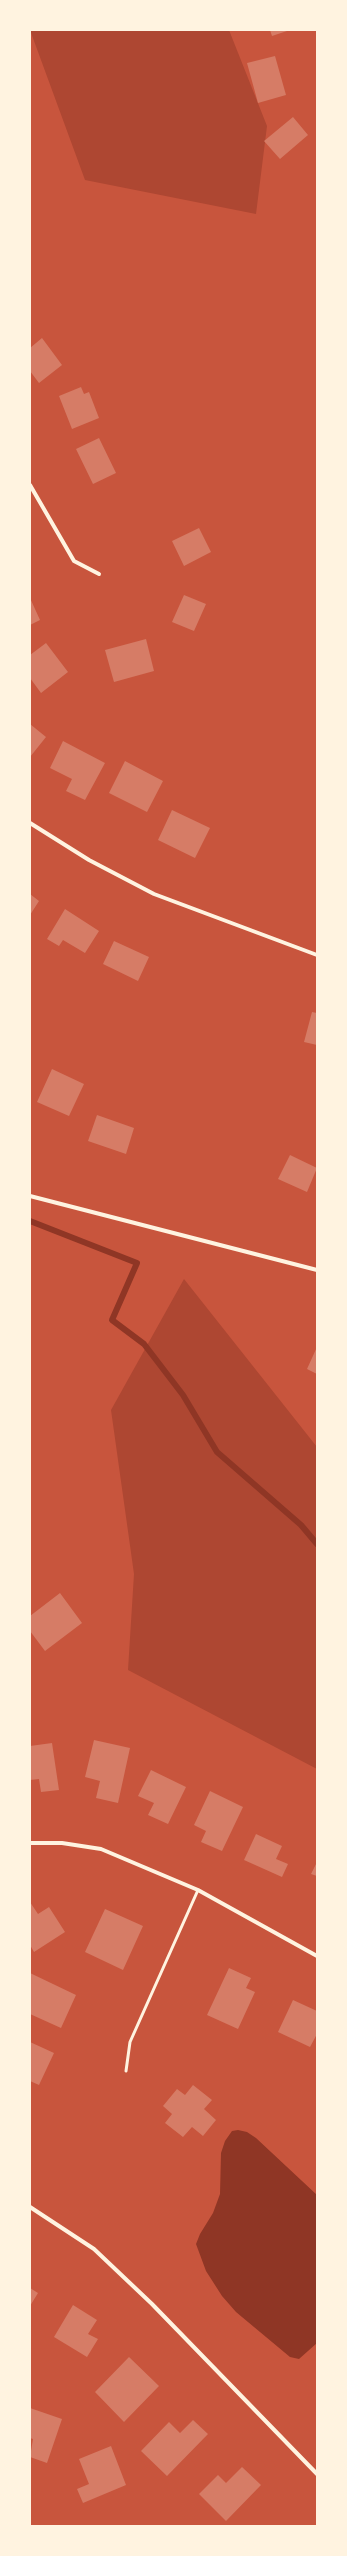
<!DOCTYPE html>
<html>
<head>
<meta charset="utf-8">
<style>
	body { margin:0 }
	#map { position:relative; width:347px; height:2556px; overflow:hidden; background:#c8553d; font-family:"Fira Sans",sans-serif }
	canvas { display:block }
	.frame { position:absolute; inset:0; border:31px solid #fff3e0; pointer-events:none }
</style>
</head>
<body>
<div id="map">
<canvas width="347" height="2556"></canvas>
<div class="frame"></div>
</div>
<script>
const ctx = document.querySelector('canvas').getContext('2d');
ctx.lineJoin = 'round';
function fill(path, color) { ctx.fillStyle = color; ctx.fill(path, 'evenodd'); }
const poly = rows => new Path2D(rows.map(r => 'M' + r).join(''));
function strokePath(path, color, width, dash) { ctx.strokeStyle = color; ctx.lineWidth = width; ctx.lineCap = dash ? 'butt' : 'round'; ctx.setLineDash(dash || []); ctx.stroke(path); }
fill(poly([
	[30,30,229,30,267,126,256,214,85,180],
	[184,1279,317,1447,317,1769,128,1670,134,1574,111,1410]
]), '#ae4732');
fill(poly([
	[238,2130,247,2132,256,2138,317,2195,317,2343,299,2359,290,2357,236,2312,222,2296,206,2271,196,2244,200,2234,213,2213,220,2194,221,2153,225,2141,232,2131]
]), '#8f3625');
strokePath(poly([
	[30,1221,137,1263,112,1320,144,1344,183,1395,217,1452,301,1525,317,1544]
]), '#8f3625', 6);
fill(poly([
	[270,30,290,30,272,36],
	[275,56,286,95,258,103,247,63],
	[293,117,308,135,280,159,264,141],
	[42,338,62,365,39,383,30,371,30,348],
	[81,387,84,394,89,392,99,418,72,429,59,396],
	[99,438,116,473,93,484,76,449],
	[199,528,211,552,184,566,172,541],
	[184,595,206,604,194,631,172,622],
	[30,598,40,620,30,625],
	[146,639,154,671,114,682,105,650],
	[46,643,68,672,41,693,30,678,30,655],
	[30,724,46,737,30,757],
	[63,741,105,763,85,800,66,791,72,779,50,768],
	[125,761,163,781,147,812,109,793],
	[172,810,210,828,195,858,158,840],
	[30,894,39,901,30,915],
	[65,909,99,931,85,953,63,940,59,946,47,939],
	[114,941,149,957,138,981,103,964],
	[312,1012,317,1013,317,1045,304,1042],
	[52,1069,84,1084,69,1116,37,1102],
	[97,1115,134,1128,126,1154,88,1141],
	[290,1155,317,1168,307,1192,278,1179],
	[317,1347,317,1374,307,1369],
	[60,1593,82,1623,45,1651,30,1631,30,1616],
	[94,1740,130,1748,118,1803,96,1798,100,1781,85,1777],
	[52,1743,59,1790,41,1792,39,1779,30,1780,30,1746],
	[151,1770,186,1787,168,1824,148,1815,154,1803,138,1796],
	[210,1791,243,1807,222,1851,201,1842,206,1831,194,1825],
	[256,1834,282,1846,276,1859,288,1864,282,1877,244,1860],
	[317,1862,317,1876,311,1874],
	[30,1902,38,1914,49,1907,65,1932,34,1952,30,1945],
	[105,1909,143,1926,123,1970,85,1952],
	[229,1968,251,1978,246,1988,255,1992,238,2029,207,2015],
	[30,1973,76,1995,61,2028,30,2014],
	[293,2000,317,2011,317,2034,310,2047,278,2032],
	[30,2042,54,2053,39,2085,30,2081],
	[193,2085,212,2100,204,2109,216,2120,203,2136,192,2127,183,2137,165,2123,172,2114,163,2106,177,2089,185,2095],
	[30,2288,38,2293,30,2306],
	[73,2305,97,2320,88,2334,98,2339,87,2357,54,2337],
	[129,2357,159,2386,124,2422,95,2392],
	[30,2408,62,2419,47,2463,30,2457,33,2439,30,2438],
	[193,2420,208,2434,167,2476,141,2451,169,2422,180,2433],
	[111,2446,126,2485,83,2503,77,2489,89,2484,79,2459],
	[242,2467,261,2485,226,2521,199,2494,218,2475,226,2483]
]), '#d67c66');
strokePath(poly([
	[126,2071,130,2042,198,1890]
]), '#fff3e0', 3);
strokePath(poly([
	[30,485,74,561,99,574],
	[30,823,89,860,154,894,317,955],
	[30,1196,317,1270],
	[30,1843,62,1843,101,1849,198,1890,317,1956],
	[30,2207,94,2249,152,2304,317,2474]
]), '#fff3e0', 4);
</script>
</body>
</html>
